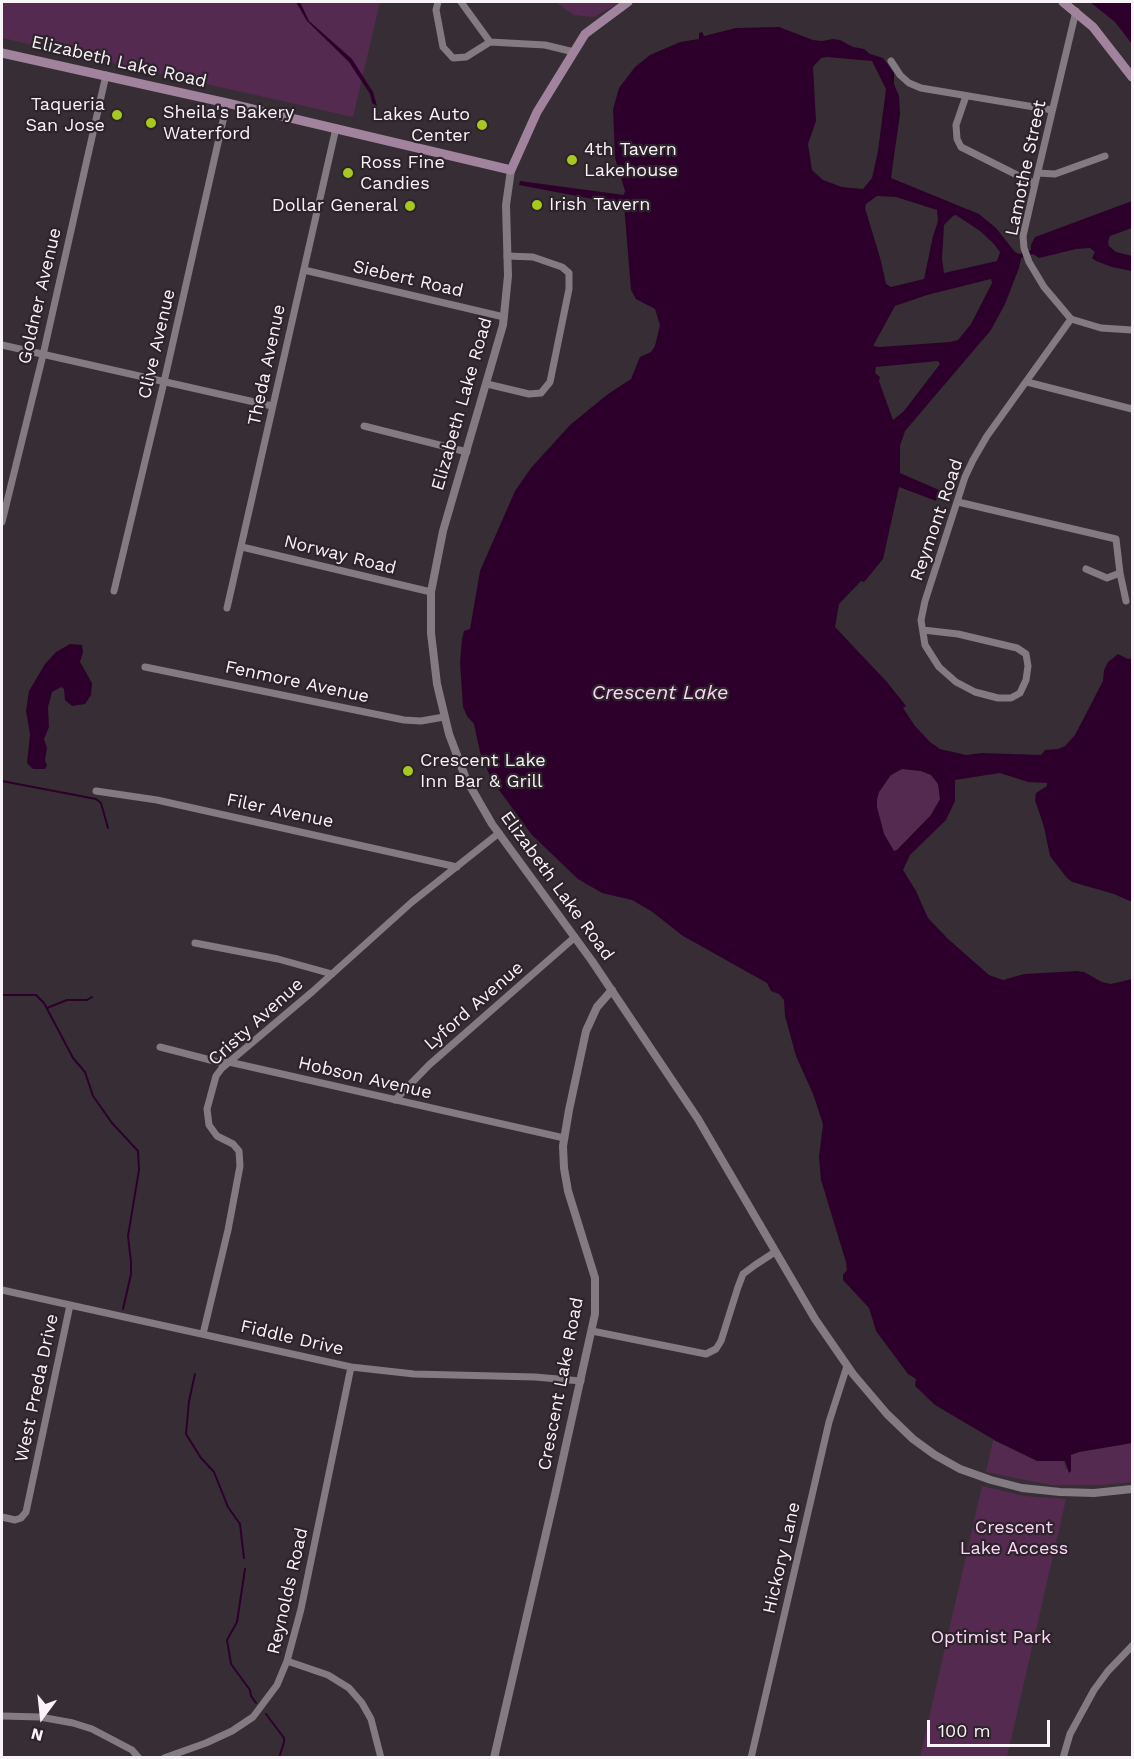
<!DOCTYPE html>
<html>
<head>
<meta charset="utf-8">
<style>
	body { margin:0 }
	#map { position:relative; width:1134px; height:1759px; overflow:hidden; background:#362e34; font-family:"Work Sans",sans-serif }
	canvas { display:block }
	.frame { position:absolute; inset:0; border:3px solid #f8f3f7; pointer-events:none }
	.north { position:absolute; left:12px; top:1687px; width:60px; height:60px; -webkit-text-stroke:4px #2c242a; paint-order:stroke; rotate:195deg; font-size:16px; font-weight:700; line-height:24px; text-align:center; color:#f8f3f7 }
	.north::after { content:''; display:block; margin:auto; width:21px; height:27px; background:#f8f3f7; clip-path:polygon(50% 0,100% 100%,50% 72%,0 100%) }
	.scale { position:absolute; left:927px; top:1720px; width:123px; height:27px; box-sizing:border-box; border:3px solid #f8f3f7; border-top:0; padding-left:8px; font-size:18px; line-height:21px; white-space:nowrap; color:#f8f3f7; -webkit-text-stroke:4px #2c242a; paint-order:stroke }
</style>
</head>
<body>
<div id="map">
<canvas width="1134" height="1759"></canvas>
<div class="frame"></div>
<div class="north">N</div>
<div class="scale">100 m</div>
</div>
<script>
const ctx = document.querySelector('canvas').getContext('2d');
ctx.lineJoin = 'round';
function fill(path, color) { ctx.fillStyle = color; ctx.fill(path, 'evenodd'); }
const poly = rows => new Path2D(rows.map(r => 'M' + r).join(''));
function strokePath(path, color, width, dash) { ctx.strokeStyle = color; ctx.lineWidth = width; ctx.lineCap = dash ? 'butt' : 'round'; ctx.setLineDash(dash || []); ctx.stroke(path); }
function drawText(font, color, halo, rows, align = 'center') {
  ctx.font = font + ' "Work Sans",sans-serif'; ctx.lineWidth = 4.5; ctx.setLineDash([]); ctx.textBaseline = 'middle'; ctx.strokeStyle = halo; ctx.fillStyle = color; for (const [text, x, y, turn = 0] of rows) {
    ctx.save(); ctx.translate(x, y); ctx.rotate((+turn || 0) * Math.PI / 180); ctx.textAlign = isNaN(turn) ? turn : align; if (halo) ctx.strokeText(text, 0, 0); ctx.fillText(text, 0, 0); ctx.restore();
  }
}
fill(poly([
	[2,2,380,2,353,117,2,38],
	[555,2,621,2,594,17,574,15],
	[902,769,921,771,931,775,938,784,940,799,931,815,897,850,894,851,884,834,877,807,877,799,879,792,891,775],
	[993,1440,1031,1458,1048,1461,1063,1460,1066,1469,1071,1471,1071,1455,1079,1452,1132,1443,1132,1482,1103,1485,1051,1485,986,1472],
	[982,1486,1025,1496,1066,1499,1007,1757,920,1757]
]), '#542a50');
fill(poly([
	[296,2,300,2,309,21,352,59,373,92,377,106,372,103,370,94,349,62,307,21],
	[1090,2,1132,2,1132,44,1115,22],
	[779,27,813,40,822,41,833,39,840,40,853,47,864,49,870,54,883,58,894,73,894,84,899,96,900,114,891,178,979,214,996,228,1015,252,1019,254,1031,250,1031,245,1035,237,1132,201,1132,228,1110,236,1108,242,1109,246,1116,252,1132,256,1132,271,1112,267,1096,261,1092,258,1095,252,1090,248,1076,249,1039,258,1033,254,1021,258,1019,268,1005,304,991,330,905,431,900,446,900,473,939,490,936,501,899,487,883,559,864,582,861,581,839,604,835,627,887,682,906,706,903,708,915,726,930,742,940,749,966,755,982,753,1041,755,1045,750,1058,749,1065,746,1075,735,1103,681,1104,670,1108,662,1118,654,1128,659,1132,658,1132,902,1114,894,1072,882,1067,878,1050,856,1044,827,1035,800,1036,793,1047,786,1047,783,1028,782,1000,773,955,780,955,801,946,820,910,855,903,870,916,891,928,918,947,938,989,975,1003,980,1024,974,1077,971,1084,972,1102,982,1111,984,1132,979,1132,1443,1079,1452,1071,1455,1071,1471,1069,1473,1065,1461,1037,1461,1031,1458,996,1441,935,1405,915,1386,916,1379,908,1374,876,1331,869,1308,843,1280,843,1275,847,1270,846,1262,821,1180,819,1157,823,1124,813,1094,796,1056,785,1016,784,1000,779,994,771,991,767,983,683,936,651,911,632,900,602,893,578,879,532,835,491,779,480,752,474,724,467,716,463,707,460,662,462,639,464,631,470,629,480,571,515,491,531,468,570,425,608,394,631,379,640,357,651,352,655,346,660,325,655,309,636,299,631,290,624,205,519,185,520,181,624,195,625,191,615,158,613,109,619,88,635,67,650,55,680,42,699,39,699,33,702,32,704,36,736,28],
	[827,57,872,61,886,89,878,151,872,178,863,189,842,187,823,180,812,170,808,144,816,121,813,67,821,58],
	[877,196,896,197,937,210,938,221,933,236,924,279,891,287,886,284,881,261,865,208,866,204],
	[956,215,980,231,993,243,1000,252,997,261,944,273,942,259,944,225,953,216],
	[991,279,992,283,971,324,958,340,950,342,880,347,873,346,895,306,927,295],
	[938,361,940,364,904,411,893,420,879,381,880,377,875,373,876,367],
	[902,769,921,771,931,775,938,784,940,799,931,815,897,850,894,851,884,834,877,807,877,799,879,792,891,775],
	[70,644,82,645,83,652,80,662,92,683,91,695,85,704,72,706,65,700,64,689,61,687,52,692,48,707,49,727,44,739,47,748,45,760,47,765,45,769,33,769,27,763,30,734,26,711,29,691,45,664,56,652]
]), '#2d002b');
strokePath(poly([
	[2,781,96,799,101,803,108,828],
	[2,995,36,995,44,1003,73,1058,85,1072,93,1096,112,1123,138,1151,139,1170,128,1236,131,1262,131,1274,123,1309],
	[47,1008,67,1000,87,1000,92,997],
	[195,1374,189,1401,186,1434,201,1458,214,1472,228,1507,240,1524,244,1558],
	[245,1569,237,1622,227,1640,231,1664,250,1690,251,1696,256,1703],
	[266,1714,284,1738,284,1742,279,1758]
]), '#2d002b', 2);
strokePath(poly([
	[438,2,436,10,443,47,453,58,466,57,490,42,545,45,574,52],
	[461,2,490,42],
	[1076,11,1035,184,1023,236,1024,248,1029,262,1044,287,1071,319,1101,328,1132,330],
	[891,61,900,75,909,83,921,88,1052,110],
	[966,96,956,125,957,139,961,147,1035,184],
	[1038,173,1055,174,1105,156],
	[304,270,504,317],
	[2,345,272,406],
	[1027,382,1132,409],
	[487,384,529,394,541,393,550,382,569,289,569,273,562,267,533,257,507,256],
	[364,426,467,452],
	[958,502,1116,539,1120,573,1107,578,1086,569],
	[2,522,43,355,106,75],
	[242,547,431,592],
	[1120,573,1126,601],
	[114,591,164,382,227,103],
	[227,608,336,128],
	[923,630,958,634,1017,648,1026,654,1028,666,1026,680,1020,693,1011,698,998,698,975,692,956,682,939,667,925,645,921,620,925,601,965,477,973,460,987,436,1071,319],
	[145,667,404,720,421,721,444,717],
	[96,791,157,800,457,867],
	[195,943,278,959,332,974],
	[160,1047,218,1062,229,1062,564,1138],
	[395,1100,429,1065,575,937],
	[2,1290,351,1367,414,1374,535,1377,581,1381],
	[592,1331,706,1354,716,1349,721,1341,738,1287,743,1274,755,1265,775,1252],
	[203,1334,228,1230,240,1166,239,1151,233,1144,217,1136,209,1125,207,1109,216,1076,222,1068,312,992,412,902,499,833],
	[2,1517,15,1520,21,1518,26,1512,70,1305],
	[287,1661,328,1675,349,1688,362,1703,371,1719,381,1758],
	[2,1716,40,1717,73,1723,92,1729,132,1750,139,1758],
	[164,1758,206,1743,232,1731,253,1717,277,1685,287,1661,301,1609,351,1367],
	[751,1758,829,1422,847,1366],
	[1063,1758,1070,1734,1094,1690,1108,1671,1132,1646]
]), '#847b82', 7);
strokePath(poly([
	[511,170,506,205,508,276,503,325,443,531,431,592,431,633,437,684,449,734,466,779,492,824,592,961,698,1119,815,1319,853,1374,887,1414,913,1439,935,1455,960,1469,991,1480,1022,1488,1060,1492,1094,1493,1132,1489],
	[494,1758,556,1490,595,1314,595,1278,568,1191,564,1168,563,1146,569,1110,586,1031,597,1007,612,990]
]), '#847b82', 8);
strokePath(poly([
	[1063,2,1093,27,1132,77],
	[2,53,227,103,511,170,537,112,585,34,628,2]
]), '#a1839d', 9);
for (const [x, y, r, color] of [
	[117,115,6,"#a7c81f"],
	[151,123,6,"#a7c81f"],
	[482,125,6,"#a7c81f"],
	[572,160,6,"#a7c81f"],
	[348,173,6,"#a7c81f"],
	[537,205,6,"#a7c81f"],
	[410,206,6,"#a7c81f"],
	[408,771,6,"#a7c81f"]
]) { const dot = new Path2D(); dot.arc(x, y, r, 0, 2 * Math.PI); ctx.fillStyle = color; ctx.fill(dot); strokePath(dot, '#2c242a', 2); }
drawText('18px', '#f8f3f7', '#2c242a', [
	["Elizabeth Lake Road",119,62,13],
	["Lamothe Street",1026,168,-78],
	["Siebert Road",408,279,13],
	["Goldner Avenue",40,296,-77],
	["Clive Avenue",157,344,-77],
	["Theda Avenue",267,365,-78],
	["Elizabeth Lake Road",462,404,-74],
	["Reymont Road",937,520,-71],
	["Norway Road",340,555,14],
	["Fenmore Avenue",297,682,12],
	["Filer Avenue",280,811,12],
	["Elizabeth Lake Road",557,886,54],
	["Lyford Avenue",474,1006,-41],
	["Cristy Avenue",256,1022,-42],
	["Hobson Avenue",365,1078,13],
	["Fiddle Drive",292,1338,13],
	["Crescent Lake Road",561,1384,-79],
	["West Preda Drive",37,1388,-78],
	["Hickory Lane",782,1558,-77],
	["Reynolds Road",288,1591,-77]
]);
drawText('18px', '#f8f3f7', '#2c242a', [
	["Taqueria",105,105,"right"],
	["San Jose",105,126,"right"],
	["Sheila's Bakery",163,113],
	["Waterford",163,134],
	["Lakes Auto",470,115,"right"],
	["Center",470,136,"right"],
	["4th Tavern",584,150],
	["Lakehouse",584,171],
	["Ross Fine",360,163],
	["Candies",360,184],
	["Irish Tavern",549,205],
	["Dollar General",398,206,"right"],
	["Crescent Lake",420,761],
	["Inn Bar & Grill",420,782]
], 'left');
drawText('18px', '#fed6f8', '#2c242a', [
	["Crescent",1014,1528],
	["Lake Access",1014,1549],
	["Optimist Park",991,1638]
]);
drawText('italic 20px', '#fbd3f5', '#2c242a', [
	["Crescent Lake",660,693]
]);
</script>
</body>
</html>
